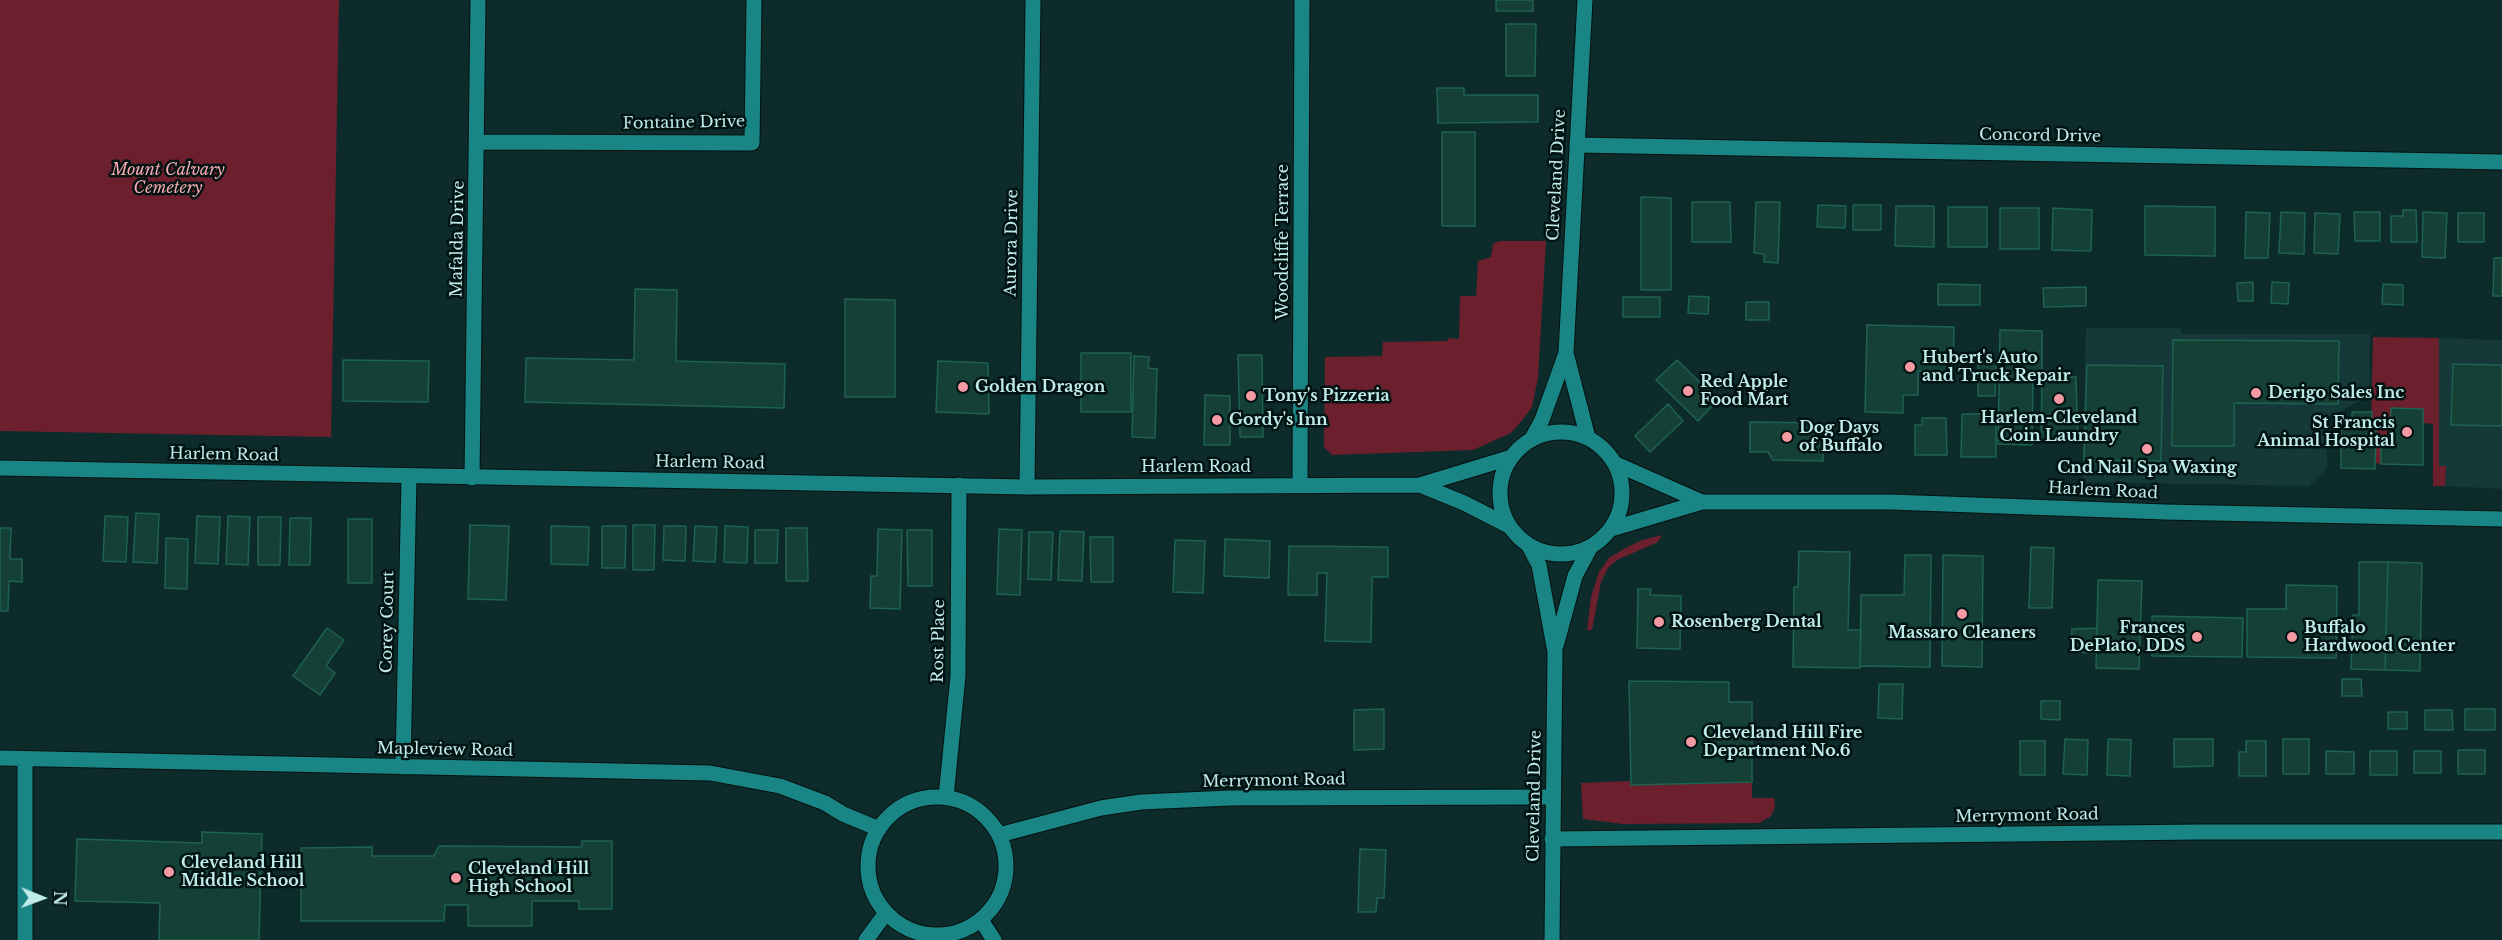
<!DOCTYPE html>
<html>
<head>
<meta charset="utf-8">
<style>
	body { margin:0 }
	#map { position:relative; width:2502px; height:940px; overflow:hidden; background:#0c2b2a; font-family:"Libre Baskerville",serif }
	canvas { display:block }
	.north { position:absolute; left:12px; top:868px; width:60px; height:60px; -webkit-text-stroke:4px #011212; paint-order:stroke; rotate:91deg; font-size:16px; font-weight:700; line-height:24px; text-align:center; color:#bfebe9 }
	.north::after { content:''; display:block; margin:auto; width:21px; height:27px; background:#bfebe9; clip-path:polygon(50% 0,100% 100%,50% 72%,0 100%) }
</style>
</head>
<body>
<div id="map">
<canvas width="2502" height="940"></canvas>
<div class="north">N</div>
</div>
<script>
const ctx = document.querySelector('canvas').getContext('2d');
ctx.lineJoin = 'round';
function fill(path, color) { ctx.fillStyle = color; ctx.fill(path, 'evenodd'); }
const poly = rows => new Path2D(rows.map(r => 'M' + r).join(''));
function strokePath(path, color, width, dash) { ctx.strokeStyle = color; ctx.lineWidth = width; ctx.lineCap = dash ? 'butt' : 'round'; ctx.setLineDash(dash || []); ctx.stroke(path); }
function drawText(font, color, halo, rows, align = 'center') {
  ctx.font = font + ' "Libre Baskerville",serif'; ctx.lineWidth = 5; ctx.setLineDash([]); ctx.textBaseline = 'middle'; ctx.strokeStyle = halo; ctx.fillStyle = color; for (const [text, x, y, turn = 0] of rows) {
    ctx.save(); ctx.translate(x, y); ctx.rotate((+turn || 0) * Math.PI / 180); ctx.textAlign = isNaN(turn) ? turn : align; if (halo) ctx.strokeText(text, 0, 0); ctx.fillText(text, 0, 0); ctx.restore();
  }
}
fill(poly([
	[2086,328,2181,328,2181,334,2370,334,2369,396,2327,418,2327,468,2309,486,2082,482],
	[2439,338,2502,340,2502,489,2445,486,2446,467,2439,466]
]), '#153938');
fill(poly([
	[0,0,339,0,331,437,0,431],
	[1499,241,1546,241,1538,378,1532,407,1524,418,1511,433,1473,450,1332,455,1324,447,1325,357,1382,356,1383,342,1448,341,1448,338,1459,339,1460,296,1476,296,1478,261,1491,257,1493,244],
	[2373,337,2439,338,2439,466,2446,466,2445,486,2433,486,2433,424,2423,423,2423,409,2391,409,2391,442,2381,442,2381,464,2376,463,2376,429,2371,425],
	[1662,535,1658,542,1617,560,1608,568,1601,582,1592,630,1587,630,1591,597,1599,572,1609,558,1624,549,1642,540],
	[1630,781,1630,785,1752,782,1752,798,1774,798,1775,807,1771,816,1760,823,1623,824,1583,819,1581,783]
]), '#6c202d');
const building = poly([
	[1496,0,1533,0,1533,11,1496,11,1496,0],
	[1506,24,1536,24,1535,76,1506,76,1506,24],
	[1437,88,1464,88,1464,95,1538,95,1538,122,1438,123,1437,88],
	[1442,132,1475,132,1475,226,1442,226,1442,132],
	[1641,197,1671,198,1671,290,1641,290,1641,197],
	[1692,202,1730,202,1731,242,1692,242,1692,202],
	[1756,202,1780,202,1778,263,1764,262,1764,254,1754,253,1756,202],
	[1818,205,1846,206,1845,228,1817,227,1818,205],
	[1853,205,1881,205,1881,230,1853,230,1853,205],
	[1896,206,1934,206,1934,247,1895,246,1896,206],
	[2145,206,2215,207,2215,256,2145,255,2145,206],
	[1948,207,1987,207,1987,247,1948,247,1948,207],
	[2000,208,2039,208,2039,249,2000,249,2000,208],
	[2053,208,2092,210,2091,251,2052,250,2053,208],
	[2403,210,2416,210,2417,242,2391,242,2391,216,2403,216,2403,210],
	[2246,212,2270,213,2268,258,2245,258,2246,212],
	[2281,212,2305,213,2304,254,2279,253,2281,212],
	[2354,212,2380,212,2380,241,2355,241,2354,212],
	[2423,212,2447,213,2445,258,2422,257,2423,212],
	[2315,213,2340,214,2338,254,2314,253,2315,213],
	[2458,213,2484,213,2484,242,2458,242,2458,213],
	[2494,258,2502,258,2502,296,2493,296,2494,258],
	[2253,282,2253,301,2238,301,2237,283,2253,282],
	[2272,282,2289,283,2288,304,2271,303,2272,282],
	[1938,284,1980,285,1980,305,1938,305,1938,284],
	[2383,284,2403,285,2403,305,2382,304,2383,284],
	[2086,287,2086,306,2044,307,2043,288,2086,287],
	[635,289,677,290,676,361,785,364,784,408,525,402,526,358,634,360,635,289],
	[1689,296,1709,297,1708,314,1688,313,1689,296],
	[1623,297,1660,297,1660,317,1623,317,1623,297],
	[845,299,895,300,895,397,845,397,845,299],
	[1746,302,1769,302,1769,320,1746,320,1746,302],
	[1867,325,1954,327,1953,372,1918,371,1918,395,1903,395,1903,413,1865,412,1867,325],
	[2000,330,2042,331,2042,373,2033,373,2032,445,1998,444,2000,330],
	[2173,340,2339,341,2338,404,2234,403,2234,446,2172,446,2173,340],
	[1081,353,1131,353,1131,412,1081,412,1081,353],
	[1238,355,1262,355,1263,437,1240,437,1238,355],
	[1134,356,1149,357,1148,368,1157,369,1155,438,1132,437,1134,356],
	[343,360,429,361,428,402,343,401,343,360],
	[1677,360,1718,400,1698,421,1656,380,1677,360],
	[938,361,988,363,989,414,936,412,938,361],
	[1978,363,1996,363,1995,396,1978,396,1978,363],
	[2453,364,2502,365,2502,426,2451,425,2453,364],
	[2087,365,2163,366,2161,461,2084,460,2087,365],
	[2042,376,2076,377,2078,442,2041,441,2042,376],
	[1205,395,1230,396,1230,445,1204,445,1205,395],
	[1668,404,1683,421,1650,452,1635,436,1668,404],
	[2391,408,2423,409,2423,465,2381,464,2381,442,2391,442,2391,408],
	[2352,412,2372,412,2371,425,2376,429,2375,469,2341,468,2341,428,2352,428,2352,412],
	[1962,414,1996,414,1996,457,1961,457,1962,414],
	[1922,418,1946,418,1947,455,1915,455,1915,425,1922,425,1922,418],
	[1750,422,1824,423,1823,461,1773,460,1768,452,1750,452,1750,422],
	[136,513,159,514,157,563,133,562,136,513],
	[105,516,128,517,126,562,103,561,105,516],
	[197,516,220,517,218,564,195,563,197,516],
	[228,516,250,517,248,565,226,564,228,516],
	[258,517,281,517,280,565,258,565,258,517],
	[290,518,311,518,310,565,289,565,290,518],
	[348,519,372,519,372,583,348,583,348,519],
	[470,525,509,526,506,600,468,599,470,525],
	[633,525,655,525,654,570,633,570,633,525],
	[551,526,589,527,588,565,551,564,551,526],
	[602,526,626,526,625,568,602,568,602,526],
	[664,526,686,526,685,561,663,560,664,526],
	[695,526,717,527,715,562,693,561,695,526],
	[725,526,748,527,747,563,724,562,725,526],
	[0,528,11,528,10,559,22,559,22,582,9,581,8,611,0,611,0,528],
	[786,528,807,528,808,581,786,581,786,528],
	[878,529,902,530,900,609,870,608,871,576,877,576,878,529],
	[999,529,1022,530,1020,595,997,594,999,529],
	[755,530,778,530,777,563,755,563,755,530],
	[907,530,932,530,932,586,908,586,907,530],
	[1060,531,1084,532,1082,581,1058,580,1060,531],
	[1029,532,1053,532,1051,580,1028,579,1029,532],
	[1090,537,1113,537,1113,582,1091,582,1090,537],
	[166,538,188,539,187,589,165,588,166,538],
	[1225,539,1270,541,1269,578,1224,576,1225,539],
	[1175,540,1205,541,1203,593,1173,592,1175,540],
	[1289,546,1388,547,1388,577,1372,577,1371,642,1325,641,1327,573,1317,573,1317,595,1288,595,1289,546],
	[2031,547,2054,548,2052,608,2029,608,2031,547],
	[1799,551,1850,552,1848,630,1861,630,1860,668,1793,667,1794,587,1798,587,1799,551],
	[1905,555,1931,555,1930,667,1860,666,1861,595,1904,595,1905,555],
	[1943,555,1983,556,1982,667,1942,666,1943,555],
	[2359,562,2388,562,2385,670,2351,669,2353,615,2359,615,2359,562],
	[2388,562,2422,563,2420,671,2385,670,2388,562],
	[2098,580,2142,581,2139,669,2096,668,2098,580],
	[2286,585,2337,586,2336,658,2247,657,2247,609,2286,609,2286,585],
	[1638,589,1651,589,1650,595,1681,596,1680,649,1637,648,1638,589],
	[2152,616,2243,618,2242,657,2152,656,2152,616],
	[327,628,344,640,326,666,335,673,320,695,293,676,327,628],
	[2097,628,2096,653,2071,652,2072,629,2097,628],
	[2342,679,2361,679,2362,696,2342,696,2342,679],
	[1629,681,1729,682,1729,702,1752,702,1752,782,1631,785,1629,681],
	[1879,684,1903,684,1902,719,1878,718,1879,684],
	[2041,701,2060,701,2060,720,2041,719,2041,701],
	[1384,709,1384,749,1354,750,1354,710,1384,709],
	[2465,709,2495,709,2495,730,2465,730,2465,709],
	[2425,710,2452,710,2453,730,2425,730,2425,710],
	[2388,712,2407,712,2407,729,2388,729,2388,712],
	[2065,739,2088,740,2087,775,2063,774,2065,739],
	[2108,739,2131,740,2130,776,2107,775,2108,739],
	[2174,739,2213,739,2213,766,2174,767,2174,739],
	[2283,739,2309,739,2309,774,2283,774,2283,739],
	[2020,741,2045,741,2045,775,2020,775,2020,741],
	[2246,741,2266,741,2266,776,2239,776,2239,752,2246,752,2246,741],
	[2458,750,2485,750,2485,774,2458,774,2458,750],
	[2326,751,2354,752,2354,774,2326,774,2326,751],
	[2370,751,2397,751,2397,775,2370,775,2370,751],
	[2414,751,2441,751,2441,773,2414,773,2414,751],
	[202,832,262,834,259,940,159,940,160,903,75,901,77,839,202,843,202,832],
	[582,841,612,841,612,909,579,909,579,901,532,901,532,926,468,926,468,905,445,905,444,921,301,921,301,848,372,847,372,856,434,856,439,846,582,847,582,841],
	[1360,849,1386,850,1384,898,1377,898,1376,912,1358,912,1360,849]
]);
fill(building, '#154035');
strokePath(building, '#1e6252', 1.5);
const minor = poly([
	[477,142,752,143,754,0],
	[1577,145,2502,162],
	[472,478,478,0],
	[1300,485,1302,0],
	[1027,487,1033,0],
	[0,758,710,773,780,786,825,803,843,814,879,829],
	[25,759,25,940],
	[403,767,409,477],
	[946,797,958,676,959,485],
	'868 866a69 69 0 1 1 138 0a69 69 0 1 1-138 0Z',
	[999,835,1101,808,1141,802,1230,798,1553,797],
	[1552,839,2200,832,2502,832],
	[981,920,994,940],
	[866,940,886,913]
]);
const tertiary = poly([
	[1585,0,1566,353,1588,438],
	[1531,440,1542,420,1566,353],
	[1529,546,1539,565,1555,652,1552,940],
	[1556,646,1575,576,1590,548]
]);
const secondary = poly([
	'1500 493a61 61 0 1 1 122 0a61 61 0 1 1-122 0Z',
	[1614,463,1702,502],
	[0,468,1027,487,1420,485,1512,457],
	[1420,485,1464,503,1509,526],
	[1611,529,1702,502,1891,502,2165,512,2502,519]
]);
strokePath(minor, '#051111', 17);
strokePath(tertiary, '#051111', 17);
strokePath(secondary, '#051111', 17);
strokePath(minor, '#198584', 15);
strokePath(tertiary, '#198584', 15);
strokePath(secondary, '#198584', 15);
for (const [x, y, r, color] of [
	[1910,367,6,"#f49aa2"],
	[963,387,6,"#f49aa2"],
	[1688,391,6,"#f49aa2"],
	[2256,393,6,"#f49aa2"],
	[1251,396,6,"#f49aa2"],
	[2059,399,6,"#f49aa2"],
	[1217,420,6,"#f49aa2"],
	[2407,432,6,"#f49aa2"],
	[1787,437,6,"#f49aa2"],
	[2147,449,6,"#f49aa2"],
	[1962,614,6,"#f49aa2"],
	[1659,622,6,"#f49aa2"],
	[2197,637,6,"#f49aa2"],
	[2292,637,6,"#f49aa2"],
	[1691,742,6,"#f49aa2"],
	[169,872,6,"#f49aa2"],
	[456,878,6,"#f49aa2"]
]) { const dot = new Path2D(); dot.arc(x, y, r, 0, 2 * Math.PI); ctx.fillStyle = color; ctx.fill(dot); strokePath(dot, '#011212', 2); }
drawText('16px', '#bfebe9', '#011212', [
	["Fontaine Drive",684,123,-1],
	["Concord Drive",2040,136,1],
	["Cleveland Drive",1557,175,-87],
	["Mafalda Drive",458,239,-89],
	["Woodcliffe Terrace",1283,242,-90],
	["Aurora Drive",1012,243,-89],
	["Harlem Road",224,455,1],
	["Harlem Road",710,463,1],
	["Harlem Road",1196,467],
	["Harlem Road",2103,491,3],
	["Corey Court",388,622,-89],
	["Rost Place",939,641,-89],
	["Mapleview Road",445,750,1],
	["Merrymont Road",1274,781,-1],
	["Cleveland Drive",1535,796,-89],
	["Merrymont Road",2027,816,-1]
]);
drawText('italic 16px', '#f8a9af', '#011212', [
	["Mount Calvary",168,170],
	["Cemetery",168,188]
]);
drawText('bold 16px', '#bfebe9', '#011212', [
	["Hubert's Auto",1922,358],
	["and Truck Repair",1922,376],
	["Red Apple",1700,382],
	["Food Mart",1700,400],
	["Golden Dragon",975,387],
	["Derigo Sales Inc",2268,393],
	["Tony's Pizzeria",1263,396],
	["Harlem-Cleveland",2059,418,"center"],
	["Coin Laundry",2059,436,"center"],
	["Gordy's Inn",1229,420],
	["St Francis",2395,423,"right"],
	["Animal Hospital",2395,441,"right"],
	["Dog Days",1799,428],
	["of Buffalo",1799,446],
	["Cnd Nail Spa Waxing",2147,468,"center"],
	["Rosenberg Dental",1671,622],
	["Frances",2185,628,"right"],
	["DePlato, DDS",2185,646,"right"],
	["Buffalo",2304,628],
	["Hardwood Center",2304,646],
	["Massaro Cleaners",1962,633,"center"],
	["Cleveland Hill Fire",1703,733],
	["Department No.6",1703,751],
	["Cleveland Hill",181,863],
	["Middle School",181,881],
	["Cleveland Hill",468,869],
	["High School",468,887]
], 'left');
</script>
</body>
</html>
